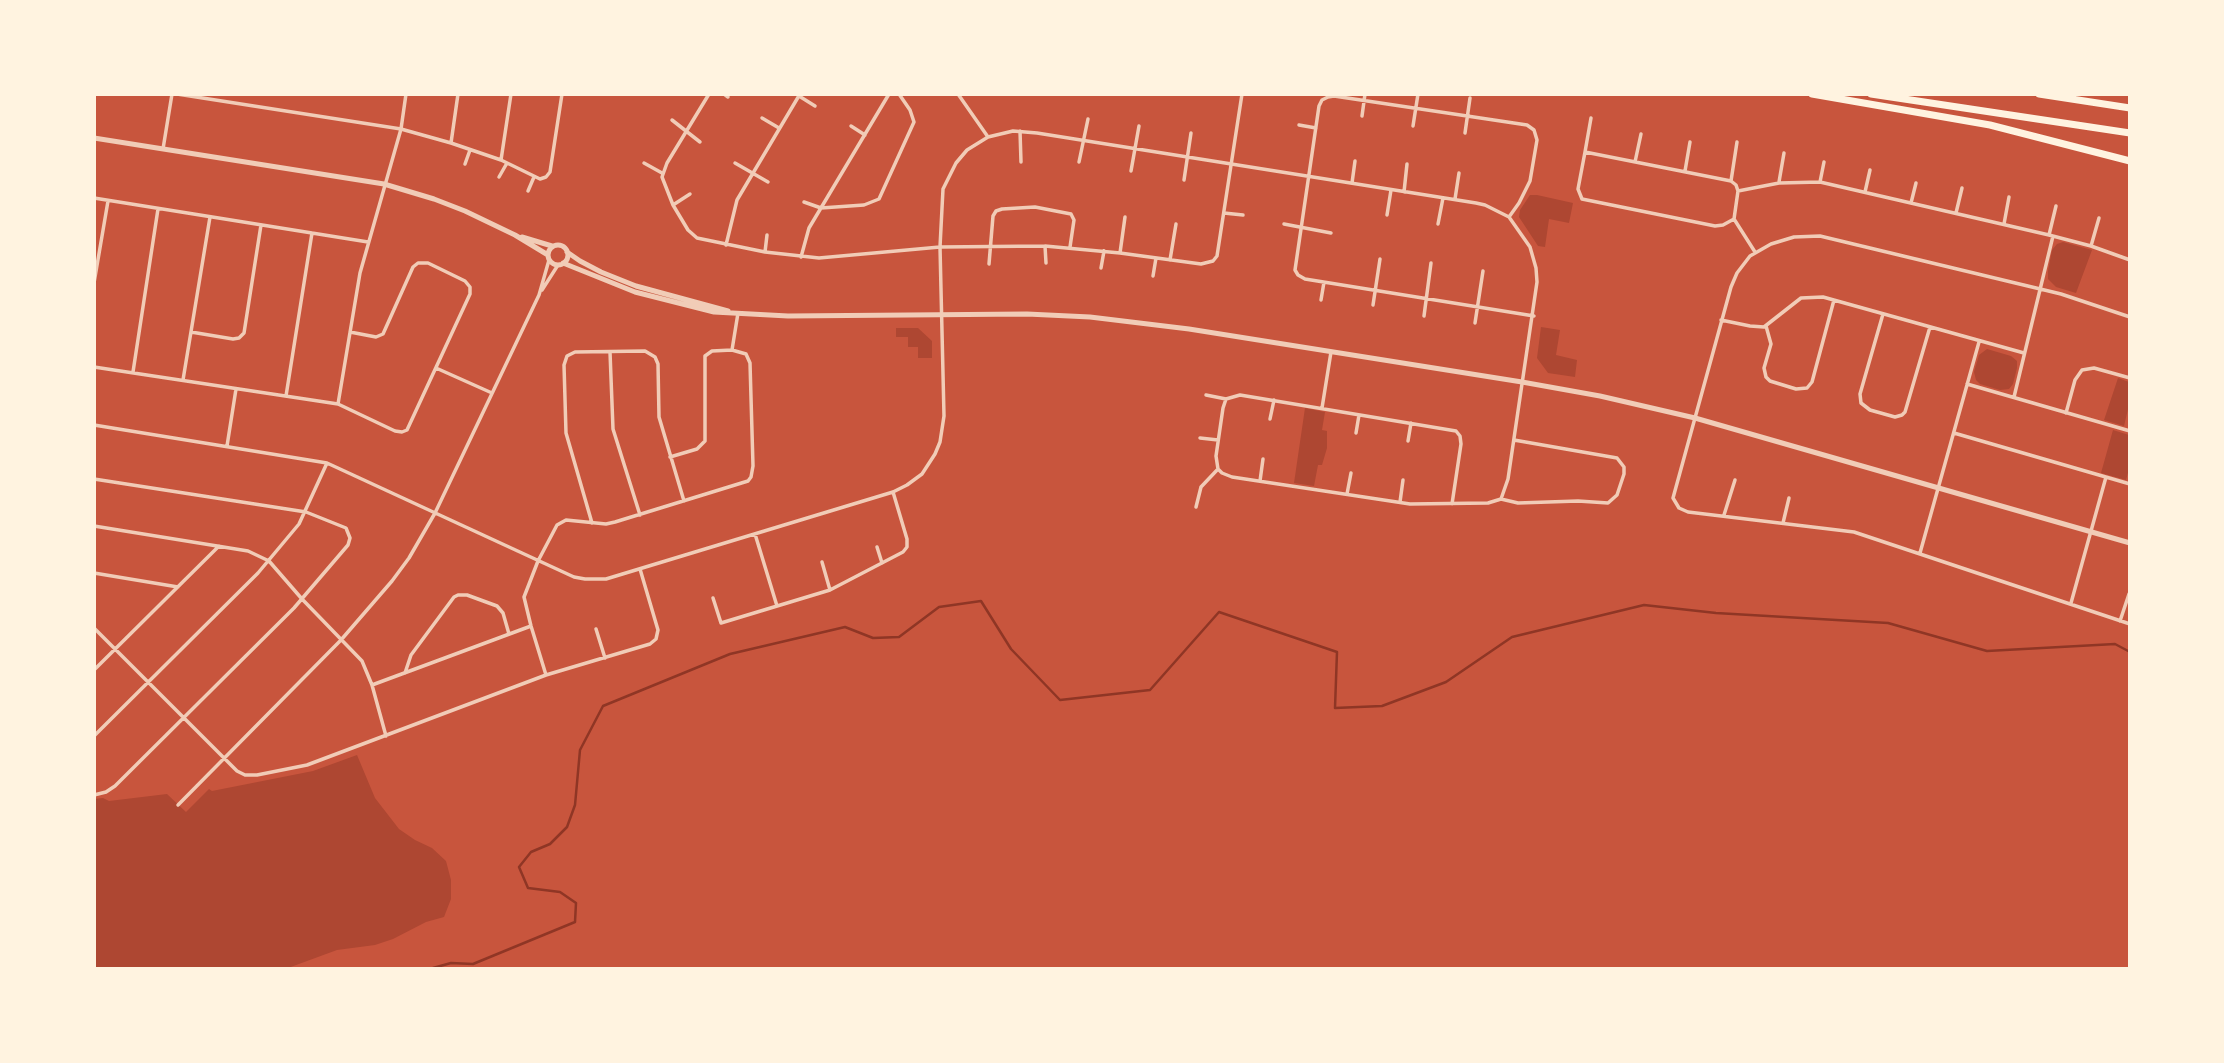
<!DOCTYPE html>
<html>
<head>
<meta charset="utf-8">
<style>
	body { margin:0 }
	#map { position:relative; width:2224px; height:1063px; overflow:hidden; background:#c8553d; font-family:"Nunito Sans",sans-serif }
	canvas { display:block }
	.frame { position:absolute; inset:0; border:96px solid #fff3e0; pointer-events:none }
</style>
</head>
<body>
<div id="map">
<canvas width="2224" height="1063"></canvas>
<div class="frame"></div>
</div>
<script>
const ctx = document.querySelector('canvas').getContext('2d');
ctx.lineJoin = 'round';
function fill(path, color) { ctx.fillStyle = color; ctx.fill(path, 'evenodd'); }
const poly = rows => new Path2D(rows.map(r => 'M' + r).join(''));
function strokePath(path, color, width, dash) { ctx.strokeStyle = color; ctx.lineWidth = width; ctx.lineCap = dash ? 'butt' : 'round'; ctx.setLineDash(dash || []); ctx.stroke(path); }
fill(poly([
	[1530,195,1537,195,1573,203,1569,223,1549,219,1545,247,1538,246,1519,217,1520,210],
	[2063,242,2092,250,2076,293,2056,287,2048,279,2048,271,2052,250,2057,244],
	[1541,327,1560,330,1556,355,1577,360,1575,377,1548,373,1537,358],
	[896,328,918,328,932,341,932,358,918,358,918,347,908,347,908,337,896,337],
	[1987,349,2011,356,2017,361,2017,368,2013,384,2009,389,2000,390,1980,384,1976,380,1974,372,1979,355],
	[2118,378,2129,382,2129,405,2124,426,2104,420],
	[1305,408,1325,412,1322,430,1327,431,1327,448,1322,465,1318,465,1314,486,1294,483],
	[2113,430,2129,435,2129,469,2126,480,2101,473],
	[357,755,375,798,399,829,415,840,432,848,446,861,451,880,451,899,444,917,426,922,393,939,375,945,337,950,288,968,95,968,94,799,103,798,109,801,167,794,186,812,209,789,212,791,313,771]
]), '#ae4732');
strokePath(poly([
	[433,968,451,963,473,964,575,922,576,903,560,892,528,888,519,867,531,852,550,844,567,827,575,805,580,750,603,706,730,654,845,627,873,638,899,637,939,607,981,601,1011,649,1060,700,1150,690,1219,612,1337,652,1335,708,1382,706,1446,682,1512,637,1644,605,1716,613,1888,623,1987,651,2115,644,2130,652]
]), '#8f3625', 2.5);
strokePath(poly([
	[177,94,401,129,451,143,501,160,540,179,546,177,550,172,562,94],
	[709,94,667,163,662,177,673,205,688,230,697,238,765,252,819,258,940,247,1045,246,1120,253,1201,264,1213,261,1217,256,1242,94],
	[724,94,728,97],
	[958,94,988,137],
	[799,96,815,106],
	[1362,116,1365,94],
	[762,118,779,128],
	[672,120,700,142],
	[1299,125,1316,128],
	[851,126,865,135],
	[1413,126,1418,94],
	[1020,131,1021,162],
	[1465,133,1470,98],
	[451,143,458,94],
	[163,149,172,94],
	[1585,152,1591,118],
	[501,160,511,94],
	[1079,162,1088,119],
	[1635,162,1641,134],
	[644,163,662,173],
	[735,163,768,182],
	[465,164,470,150],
	[1131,171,1139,126],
	[1685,171,1690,142],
	[499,177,507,163],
	[1184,180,1191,133],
	[1731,181,1737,142],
	[1779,182,1784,153],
	[1820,182,1824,162],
	[1352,183,1355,161],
	[528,191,534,177],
	[1738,191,1779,183,1820,182,2049,235,2091,246,2130,260],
	[1404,192,1407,164],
	[1865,192,1870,170],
	[94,198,368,242],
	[1455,199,1459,173],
	[804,202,821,208,864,205,879,199,914,122,910,110,899,94],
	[1911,203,1916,183],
	[673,205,690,194],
	[1224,213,1243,215],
	[1956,213,1962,188],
	[1387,215,1391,190],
	[1509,217,1519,203,1530,181,1537,140,1534,130,1527,125,1334,96,1328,97,1322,100,1319,106,1295,270,1298,275,1305,279,1534,316],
	[1734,219,1738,191,1736,185,1731,181,1585,152,1578,189,1582,199,1715,226,1723,225,1734,219,1755,252],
	[1284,224,1331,233],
	[1438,224,1443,198],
	[2004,224,2009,197],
	[2049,235,2056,206],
	[726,245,737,200,800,94],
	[1045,246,1046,263],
	[2091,246,2099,218],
	[765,252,767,235],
	[1120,253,1125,217],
	[801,257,809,228,889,94],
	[1170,260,1176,224],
	[989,264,993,216,996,211,1002,209,1035,207,1071,214,1074,220,1070,247],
	[1101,268,1104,251],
	[1153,276,1156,258],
	[94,283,108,201],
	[542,290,558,265],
	[1321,300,1324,282],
	[1373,305,1380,259],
	[1883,314,1860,394,1861,403,1870,410,1895,417,1902,415,1905,412,1930,327],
	[1424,316,1431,263],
	[2130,317,2061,294,1820,236,1794,237,1771,244,1750,256,1737,273,1731,287,1673,498,1679,508,1688,512,1854,532,2130,624],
	[1721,320,1750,326,1764,327,1801,298,1823,297,2024,353],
	[1475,323,1483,271],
	[1766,326,1771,344,1764,368,1766,377,1770,381,1796,389,1807,388,1812,382,1834,300],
	[191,332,233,339,239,338,244,333,261,225],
	[732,350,738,313],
	[610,352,613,429,640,515],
	[94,367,338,404,360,273,401,129,406,94],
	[436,368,492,393],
	[133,372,158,209],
	[183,380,210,217],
	[1967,384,2130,431],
	[1206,395,1226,399],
	[286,396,312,233],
	[2014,397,2053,236],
	[338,404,395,431,402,432,407,430,470,294,470,287,465,281,428,263,418,263,413,267,383,334,376,337,350,332],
	[1322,408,1331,352],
	[2066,413,2075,380,2082,370,2094,368,2130,378],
	[1270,419,1274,400],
	[94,425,327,463,574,577,585,579,606,579,893,492,907,485,922,474,935,454,940,442,944,416,940,247,943,189,956,163,967,150,988,137,1013,131,1037,133,1476,203,1485,205,1509,217,1530,247,1536,268,1537,282,1508,479,1501,499,1488,503,1410,504,1232,477,1222,473,1218,469,1201,487,1196,507],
	[1356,433,1359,415],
	[1954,433,2130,484],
	[1200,438,1218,440],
	[1408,441,1411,423],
	[227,446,236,389],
	[1218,469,1216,456,1223,408,1226,399,1240,395,1456,431,1460,436,1461,444,1452,504],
	[94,479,306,512,346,528,350,538,348,545,294,608,115,786,106,792,94,795],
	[1260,481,1263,459],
	[1347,494,1351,473],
	[1501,499,1518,503,1578,501,1608,503,1617,495,1624,474,1624,467,1617,458,1514,440],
	[1400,502,1403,480],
	[1724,515,1735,480],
	[592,523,566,433,564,365,567,356,575,352,645,351,655,357,658,364,659,417,684,501],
	[1783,523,1789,498],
	[94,526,248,551,269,561,302,599,362,661,372,685,386,736],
	[755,534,777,606],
	[877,547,882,563],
	[1920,553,1979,342],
	[822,562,830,590],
	[94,573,178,587],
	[713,598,721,623,830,590,903,552,907,547,907,539,893,492],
	[2071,603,2106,477],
	[2120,621,2129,594],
	[94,628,237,771,245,775,257,775,307,765,546,675,650,644,656,639,658,630,640,569],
	[596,629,605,658],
	[94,670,219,546],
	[405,673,411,655,454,597,458,595,467,595,497,606,503,613,509,634],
	[546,675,531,626,524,597,538,561,557,525,566,520,606,524,615,522,748,481,751,477,753,466,750,363,746,354,732,350,712,351,705,356,705,441,697,449,670,457],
	[372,685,531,626],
	[94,736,258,573,299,524,327,463],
	[178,805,341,640,392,581,409,558,435,513,539,295,549,260]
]), '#f1ccb7', 3.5);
strokePath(poly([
	[94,138,384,184,434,199,465,211,515,235,548,255],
	[522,237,552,246],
	'548 255a10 10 0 1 1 20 0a10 10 0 1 1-20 0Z',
	[567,252,580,261,601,272,636,286,728,311],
	[563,263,635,292,714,312,788,316,1027,314,1090,317,1189,329,1522,382,1600,396,1695,418,2130,543]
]), '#f1ccb7', 5);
strokePath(poly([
	[1812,94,1990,125,2130,161],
	[1871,94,2130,133],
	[2039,94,2130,108]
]), '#fff3e0', 7);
</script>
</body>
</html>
